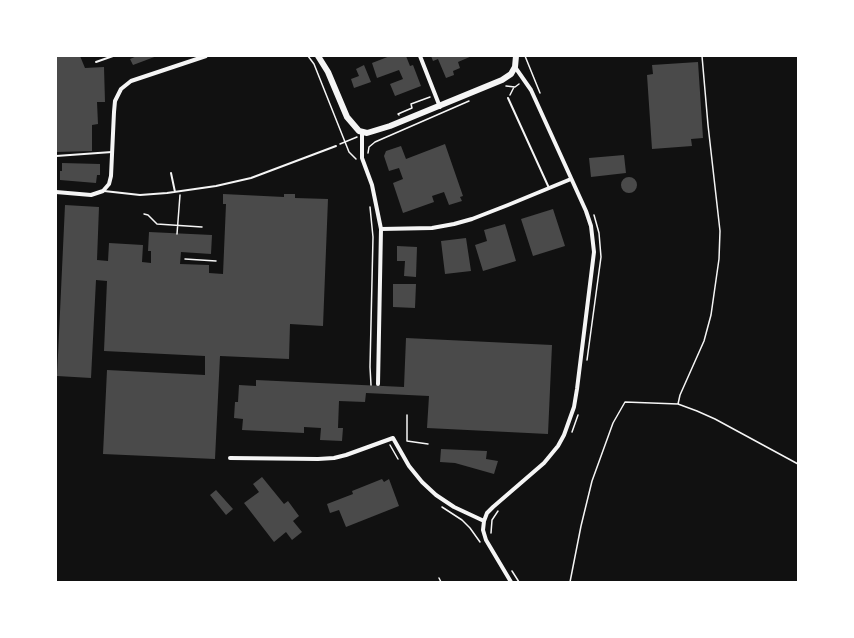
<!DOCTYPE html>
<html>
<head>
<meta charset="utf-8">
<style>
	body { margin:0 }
	#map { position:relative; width:854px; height:638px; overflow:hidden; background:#111; font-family:Cabin,sans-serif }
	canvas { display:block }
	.frame { position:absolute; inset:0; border:57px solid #fff; pointer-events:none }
</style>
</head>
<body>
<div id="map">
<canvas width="854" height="638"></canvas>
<div class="frame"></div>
</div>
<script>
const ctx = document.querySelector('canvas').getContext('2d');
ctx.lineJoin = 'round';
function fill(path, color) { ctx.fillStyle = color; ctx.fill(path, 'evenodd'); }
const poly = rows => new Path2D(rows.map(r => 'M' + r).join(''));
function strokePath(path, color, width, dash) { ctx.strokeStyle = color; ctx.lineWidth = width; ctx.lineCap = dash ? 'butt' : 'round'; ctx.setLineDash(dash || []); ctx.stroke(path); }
fill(poly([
	[56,56,80,56,85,68,104,67,105,102,97,102,98,124,92,125,92,151,56,152],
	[137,56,157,56,133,65,130,59],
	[390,56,406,56,410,66,413,65,421,86,395,96,390,84,403,79,399,70,377,78,372,63],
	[431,56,441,56,442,57,444,56,472,56,458,62,460,68,453,71,454,75,446,78,438,59,433,61],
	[698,62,703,138,691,139,692,146,652,149,647,75,653,74,652,65],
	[364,65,371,82,354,88,351,79,359,76,356,69],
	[445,144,463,196,460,197,462,201,449,205,444,192,432,196,434,202,403,213,393,183,403,179,399,168,389,171,384,156,386,151,401,146,406,159],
	[624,155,626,173,591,177,589,158],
	[62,163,100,164,100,175,97,175,96,183,60,180,60,171,62,171],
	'621 185a8 8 0 1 1 16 0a8 8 0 1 1-16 0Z',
	[223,194,284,197,284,194,295,194,295,198,328,199,323,326,290,324,289,359,220,356,215,459,103,454,107,370,205,375,205,356,104,351,107,281,96,280,91,378,57,376,65,205,99,207,97,260,108,261,109,243,143,245,142,262,151,263,151,251,148,251,149,232,212,235,211,254,181,252,180,264,209,265,209,273,223,274,226,204,223,204],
	[553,209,565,246,533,256,521,219],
	[505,224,516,261,483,271,475,245,487,241,484,230],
	[466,238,471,271,445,274,441,241],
	[397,246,417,247,416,277,404,276,405,261,397,261],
	[393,284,416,284,415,308,393,307],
	[406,338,552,345,548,434,427,428,429,396,366,393,365,402,339,401,338,428,343,428,342,441,320,440,321,428,304,427,304,433,242,430,243,419,234,418,235,402,238,402,239,385,256,386,256,380,404,387],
	[441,449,487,451,486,459,498,461,494,474,455,463,440,462],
	[262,477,284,504,288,501,299,516,293,521,302,532,292,540,286,532,274,542,244,503,259,492,253,484],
	[382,479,384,482,389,479,399,506,346,527,339,510,330,513,327,504,353,494,352,491],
	[216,490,233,509,226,515,210,495]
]), '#4a4a4a');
strokePath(poly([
	[308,56,314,64,349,152,356,159],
	[525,56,540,93],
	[506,86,515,87,519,84],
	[510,95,514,87],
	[399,115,398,114,412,108,411,104,430,97],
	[340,144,357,137],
	[368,153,369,147,375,142,469,101],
	[370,207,373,237,370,367,371,385],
	[144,214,148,215,157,224,202,227],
	[177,234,180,195],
	[185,259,216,261],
	[587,360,601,257,599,233,594,215],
	[678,404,680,395,704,341,711,315,719,259,720,231,708,125,702,56],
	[407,415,407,441,428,444],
	[572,432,578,415],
	[390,445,398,459],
	[442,507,462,520,470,528,480,542],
	[491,533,492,520,498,511],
	[512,571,519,582],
	[439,578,441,582],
	[570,582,581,526,592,481,613,423,625,402,678,404,697,411,715,419,798,464]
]), '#f5f5f5', 1.5);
strokePath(poly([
	[96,62,113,56],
	[508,98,549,188],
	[56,156,112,152],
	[171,173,175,192],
	[104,191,140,195,167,193,216,186,251,178,336,146]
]), '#f5f5f5', 2);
strokePath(poly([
	[420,56,440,107],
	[362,133,362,158,372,185,381,229,378,384],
	[56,192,91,195,103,191,109,184,111,176,114,112,115,101,121,89,131,81,206,56],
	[381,229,432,228,454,224,472,219,508,205,571,179],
	[230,458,318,459,334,458,346,455,393,438,409,466,422,482,436,495,454,507,484,521],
	[511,582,486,540,483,530,484,521,487,513,493,507,544,463,558,446,564,435,574,407,577,389,594,252,591,226,586,211,531,90,515,67]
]), '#f5f5f5', 4);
strokePath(poly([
	[318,56,328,72,347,117,359,131,367,133,390,126,502,80,511,74,515,67,516,56]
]), '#f5f5f5', 6);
</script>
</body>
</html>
